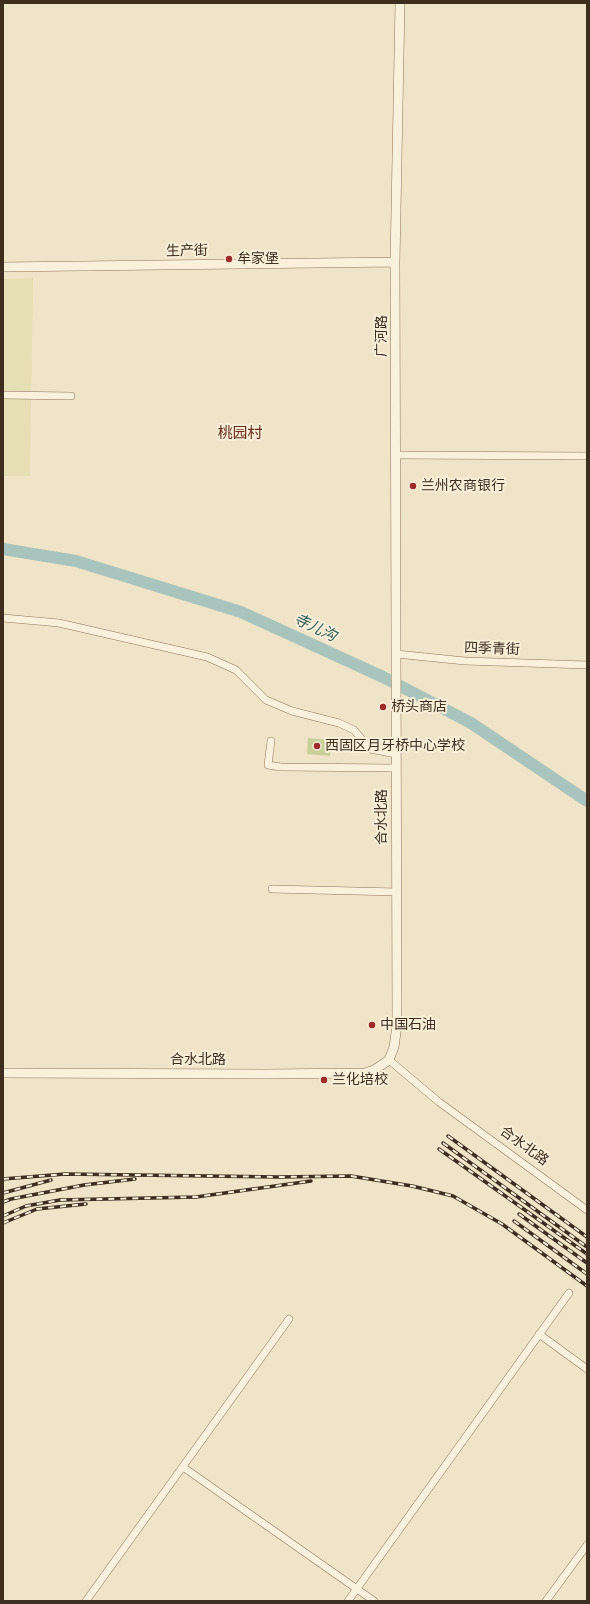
<!DOCTYPE html>
<html>
<head>
<meta charset="utf-8">
<style>
	body { margin:0 }
	#map { position:relative; width:590px; height:1604px; overflow:hidden; background:#f0e4c8; font-family:"Zilla Slab",serif }
	canvas { display:block }
	.frame { position:absolute; inset:0; border:4px solid #3d2e20; pointer-events:none }
</style>
</head>
<body>
<div id="map">
<canvas width="590" height="1604"></canvas>
<div class="frame"></div>
</div>
<script>
const ctx = document.querySelector('canvas').getContext('2d');
ctx.lineJoin = 'round';
function fill(path, color) { ctx.fillStyle = color; ctx.fill(path, 'evenodd'); }
const poly = rows => new Path2D(rows.map(r => 'M' + r).join(''));
function strokePath(path, color, width, dash) { ctx.strokeStyle = color; ctx.lineWidth = width; ctx.lineCap = dash ? 'butt' : 'round'; ctx.setLineDash(dash || []); ctx.stroke(path); }
function drawText(font, color, halo, rows, align = 'center') {
  ctx.font = font + ' "Zilla Slab","Noto Sans SC",serif'; ctx.lineWidth = 4; ctx.setLineDash([]); ctx.textBaseline = 'middle'; ctx.strokeStyle = halo; ctx.fillStyle = color; for (const [text, x, y, turn = 0] of rows) {
    ctx.save(); ctx.translate(x, y); ctx.rotate((+turn || 0) * Math.PI / 180); ctx.textAlign = isNaN(turn) ? turn : align; if (halo) ctx.strokeText(text, 0, 0); ctx.fillText(text, 0, 0); ctx.restore();
  }
}
fill(poly([
	[33,278,30,476,3,476,3,279]
]), '#e6deb5');
fill(poly([
	[308,738,331,740,330,756,307,754]
]), '#c9cf9b');
strokePath(poly([
	[3,549,76,561,241,612,383,677,471,723,587,801]
]), '#a9c4bc', 12);
const minor = poly([
	[3,395,71,396],
	[396,455,587,456],
	[3,618,59,623,207,657,236,670,266,700,292,711,339,723,354,730,370,749,396,754],
	[396,654,465,661,587,665],
	[271,741,268,765,281,767,396,768],
	[272,889,397,892],
	[389,1060,439,1102,587,1210],
	[539,1334,587,1369],
	[183,1467,374,1601],
	[86,1601,289,1319],
	[348,1601,569,1293],
	[546,1601,587,1545]
]);
const tertiary = poly([
	[3,267,395,262],
	[3,1073,265,1074,365,1073,374,1070,389,1060,394,1047,397,1025,395,262,400,3]
]);
strokePath(minor, '#8d765c', 8);
strokePath(tertiary, '#8d765c', 10);
strokePath(minor, '#faf1dc', 7);
strokePath(tertiary, '#faf1dc', 9);
const rail = poly([
	[448,1136,587,1237],
	[443,1143,587,1247],
	[439,1149,587,1254],
	[3,1179,65,1174,279,1177,351,1176,412,1186,453,1196,502,1224,587,1286],
	[3,1193,51,1180],
	[3,1202,11,1199,84,1185,135,1179],
	[519,1214,587,1263],
	[3,1216,26,1206,60,1200,196,1197,311,1181],
	[514,1221,587,1274],
	[3,1223,37,1209,86,1204]
]);
strokePath(rail, '#3d2e20', 3.5);
strokePath(rail, '#f7eed8', 2, [6]);
for (const [x, y, r, color] of [
	[229,259,4,"#9e2a2b"],
	[413,486,4,"#9e2a2b"],
	[383,707,4,"#9e2a2b"],
	[317,746,4,"#9e2a2b"],
	[372,1025,4,"#9e2a2b"],
	[324,1080,4,"#9e2a2b"]
]) { const dot = new Path2D(); dot.arc(x, y, r, 0, 2 * Math.PI); ctx.fillStyle = color; ctx.fill(dot); strokePath(dot, '#f7eed8', 1.5); }
drawText('14px', '#3d2e20', '#f7eed8', [
	["生产街",187,251,-1],
	["广河路",382,336,-90],
	["四季青街",492,649,2],
	["合水北路",382,817,-90],
	["合水北路",198,1060],
	["合水北路",524,1146,36]
]);
drawText('14px', '#3d2e20', '#f7eed8', [
	["牟家堡",237,259],
	["兰州农商银行",421,486],
	["桥头商店",391,707],
	["西固区月牙桥中心学校",325,746],
	["中国石油",380,1025],
	["兰化培校",332,1080]
], 'left');
drawText('15px', '#6b2e1e', '#f7eed8', [
	["桃园村",240,434]
]);
drawText('italic 15px', '#2f5d5a', '#f7eed8', [
	["寺儿沟",315,628,25]
]);
</script>
</body>
</html>
